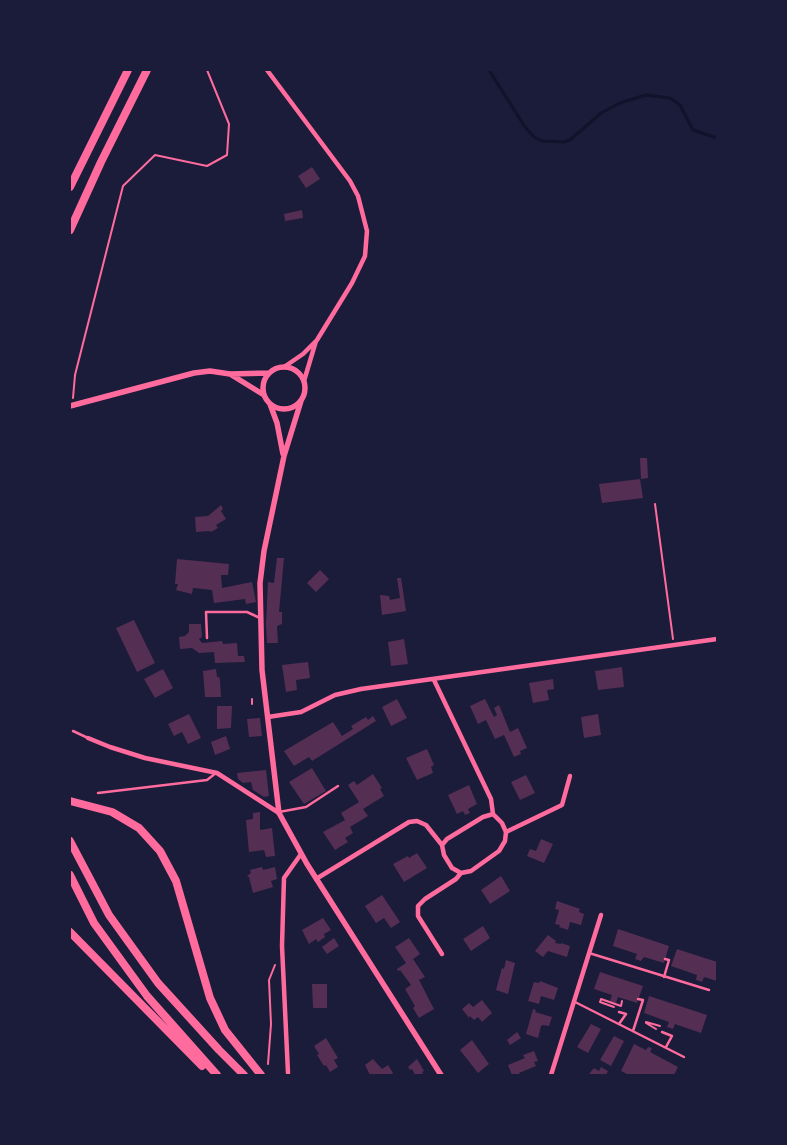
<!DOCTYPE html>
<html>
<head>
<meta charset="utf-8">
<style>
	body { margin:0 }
	#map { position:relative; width:787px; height:1145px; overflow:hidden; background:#1b1b3a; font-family:Cabin,sans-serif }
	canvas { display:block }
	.frame { position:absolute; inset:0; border:71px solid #1b1b3a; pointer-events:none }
</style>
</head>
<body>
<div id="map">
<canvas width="787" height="1145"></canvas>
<div class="frame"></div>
</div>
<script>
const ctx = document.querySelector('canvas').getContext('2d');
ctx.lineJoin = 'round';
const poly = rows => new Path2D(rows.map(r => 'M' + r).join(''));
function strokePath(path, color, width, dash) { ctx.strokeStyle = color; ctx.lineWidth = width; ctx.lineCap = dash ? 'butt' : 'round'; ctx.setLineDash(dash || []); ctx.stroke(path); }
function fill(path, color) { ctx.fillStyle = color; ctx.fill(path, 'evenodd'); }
strokePath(poly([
	[489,70,525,127,534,137,542,141,564,142,570,140,601,113,620,103,646,95,670,98,680,105,693,130,717,138]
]), '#12122b', 3);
fill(poly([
	[312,167,320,179,306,188,298,176],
	[302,210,303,218,285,221,284,214],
	[640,458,647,458,648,478,641,479],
	[640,479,643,498,602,503,599,484],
	[221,505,223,509,221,511,226,519,216,525,218,528,211,532,210,531,196,532,195,517,208,516],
	[277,558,284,558,279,612,282,612,282,624,277,626,278,643,267,643,266,624,268,582,274,583],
	[177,559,229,564,228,575,221,575,222,588,252,582,256,602,246,604,245,599,214,603,212,590,193,588,192,594,176,590,178,584,175,584],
	[320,570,329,579,316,592,307,583],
	[397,578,401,578,406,611,382,615,380,595,389,596,390,600,400,598],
	[134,620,155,663,137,672,116,628],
	[189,624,201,624,202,637,199,639,202,643,222,641,223,644,237,643,238,656,244,656,245,662,215,663,214,652,199,653,192,648,180,649,179,637,185,636,189,632],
	[404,639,408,664,391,666,388,642],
	[308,662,310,678,296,680,297,690,286,692,282,665],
	[622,667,624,687,598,690,595,671],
	[163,669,173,688,155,698,144,679],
	[216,669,217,677,219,677,220,680,221,697,205,697,203,671],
	[553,679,554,689,547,690,549,700,533,703,529,683],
	[397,699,407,718,391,726,382,707],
	[485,699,494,717,497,715,494,708,499,705,510,732,518,728,527,748,520,751,521,754,514,757,504,735,495,739,486,720,478,724,470,706],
	[217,706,232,706,231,728,217,729],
	[189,714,201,738,188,744,182,732,174,736,168,724],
	[598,714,601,735,584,738,581,717],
	[373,716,376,721,312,761,309,757,294,766,284,751,333,722,342,736,353,729,351,726,366,717,368,720],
	[260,718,262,736,249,737,247,719],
	[226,736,230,749,215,755,211,742],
	[427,749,434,765,431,767,433,773,417,780,406,758],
	[312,768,326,791,304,804,289,782],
	[266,770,269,796,264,797,253,790,251,782,243,783,238,779,237,773],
	[373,774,382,788,380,789,384,796,363,809,368,816,350,827,353,833,345,838,348,842,335,850,323,832,345,820,341,813,359,802,348,785,354,781,357,785],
	[526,775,535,793,520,800,511,782],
	[469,785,477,804,468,809,470,813,465,815,463,811,457,814,448,795],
	[260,812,260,830,272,828,275,856,266,857,264,850,249,852,246,820,253,819,253,813],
	[541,839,553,844,544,863,527,856,530,849,536,851],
	[417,853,427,868,404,882,393,864,408,856,409,858],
	[262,867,263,870,275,867,277,879,271,881,273,887,253,893,249,877,247,876,251,873,250,870],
	[501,876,510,891,490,904,481,890],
	[382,895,400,922,391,928,384,918,376,923,365,906],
	[557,901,580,909,579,912,584,914,581,925,570,922,568,930,559,927,560,925,555,924,559,910,555,909],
	[323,918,331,930,324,934,325,937,318,942,316,939,309,944,302,930],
	[483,926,490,938,471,951,463,939],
	[618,929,669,946,664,963,644,957,641,961,635,959,637,954,613,946],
	[548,935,556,941,555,943,561,944,561,943,570,946,567,957,548,951,543,957,535,951],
	[334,938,339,946,327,954,322,947],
	[409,938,420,954,413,959,425,977,419,980,434,1009,419,1018,413,1008,415,1006,405,989,411,985,400,970,398,971,397,969,406,963,395,947],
	[677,949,717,962,717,981,704,977,702,982,696,980,697,975,671,966],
	[506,960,515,963,508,994,496,990,502,968,504,969],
	[600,972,643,986,637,1003,618,997,616,1003,610,1001,612,995,594,989],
	[540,981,558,988,554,1000,541,996,539,1004,528,1001,534,982,539,983],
	[312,984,327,984,327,1008,313,1008],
	[649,996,707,1015,701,1033,675,1024,673,1029,667,1027,669,1022,644,1013],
	[482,1000,492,1013,482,1022,478,1017,474,1020,470,1016,469,1018,462,1009,469,1003,473,1007],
	[533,1009,536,1010,535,1012,552,1017,549,1026,543,1025,541,1026,538,1038,526,1034],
	[591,1024,601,1029,588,1053,577,1047],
	[517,1032,521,1038,510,1045,507,1040],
	[614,1036,624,1041,611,1066,600,1060],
	[326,1038,338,1058,334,1060,338,1067,330,1072,326,1065,324,1066,317,1055,319,1054,314,1046],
	[472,1040,489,1064,478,1073,460,1050],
	[634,1044,646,1050,648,1047,652,1048,650,1052,678,1067,674,1075,629,1075,621,1071],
	[534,1051,538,1061,534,1062,536,1066,519,1073,520,1075,512,1075,508,1065,525,1058,523,1055],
	[373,1059,382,1069,388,1065,393,1073,391,1075,370,1075,365,1065],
	[417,1059,424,1071,422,1072,424,1075,415,1075,412,1069,410,1070,408,1067],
	[601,1067,608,1071,606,1075,588,1075,594,1068,599,1071]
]), '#542f53');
strokePath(poly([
	[73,398,75,375,123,186,155,155,207,166,227,155,229,124,207,70],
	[655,504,673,639],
	[252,704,252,699],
	[614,1007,600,1002,601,999,621,1006,622,1001],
	[656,1029,646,1023,646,1022,660,1026],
	[268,1064,271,1024,269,980,275,965]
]), '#ff6b9d', 2);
strokePath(poly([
	[207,638,206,612,247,612,260,618],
	[73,731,88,738],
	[98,793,207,780,216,773],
	[279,812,306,807,338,786],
	[589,953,709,990],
	[664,977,669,960,665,959],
	[575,1002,684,1057],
	[619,1012,626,1014,619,1024],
	[633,1031,643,1000,638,999],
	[662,1032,672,1036,666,1047]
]), '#ff6b9d', 2.5);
strokePath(poly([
	[267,70,350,181,358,196,367,231,365,256,352,283,317,340,303,354,284,367],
	[304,381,316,341],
	[268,717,301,712,335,695,361,689,717,639],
	[88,738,110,747,145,758,217,773,279,813],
	[506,832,562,805,570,776],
	[442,845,447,839,483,817,493,814],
	[316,879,409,822,417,821,426,825,442,845,444,855,452,868,461,873,471,871,499,851,505,841,506,832,502,823,493,814,491,799,434,680],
	[442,954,418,916,418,906,425,899,456,879,461,873],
	[288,1073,282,946,284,878,301,854],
	[551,1075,601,915]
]), '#ff6b9d', 4.5);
strokePath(poly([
	'263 388a21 21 0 1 1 42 0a21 21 0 1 1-42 0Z',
	[230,374,264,395],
	[301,401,284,456,264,551,260,583,262,670,279,813,307,864,441,1075],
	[270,404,277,423,283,454],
	[70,406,194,373,210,371,230,374,269,373]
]), '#ff6b9d', 5.5);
strokePath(poly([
	[70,187,128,70],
	[70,230,101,162,147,70],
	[70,801,112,812,139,828,160,851,176,881,210,998,225,1030,261,1075],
	[70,841,109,915,158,983,219,1050,244,1075],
	[70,875,94,923,147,996,217,1075],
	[70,932,202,1066]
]), '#ff6b9d', 8);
</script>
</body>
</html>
